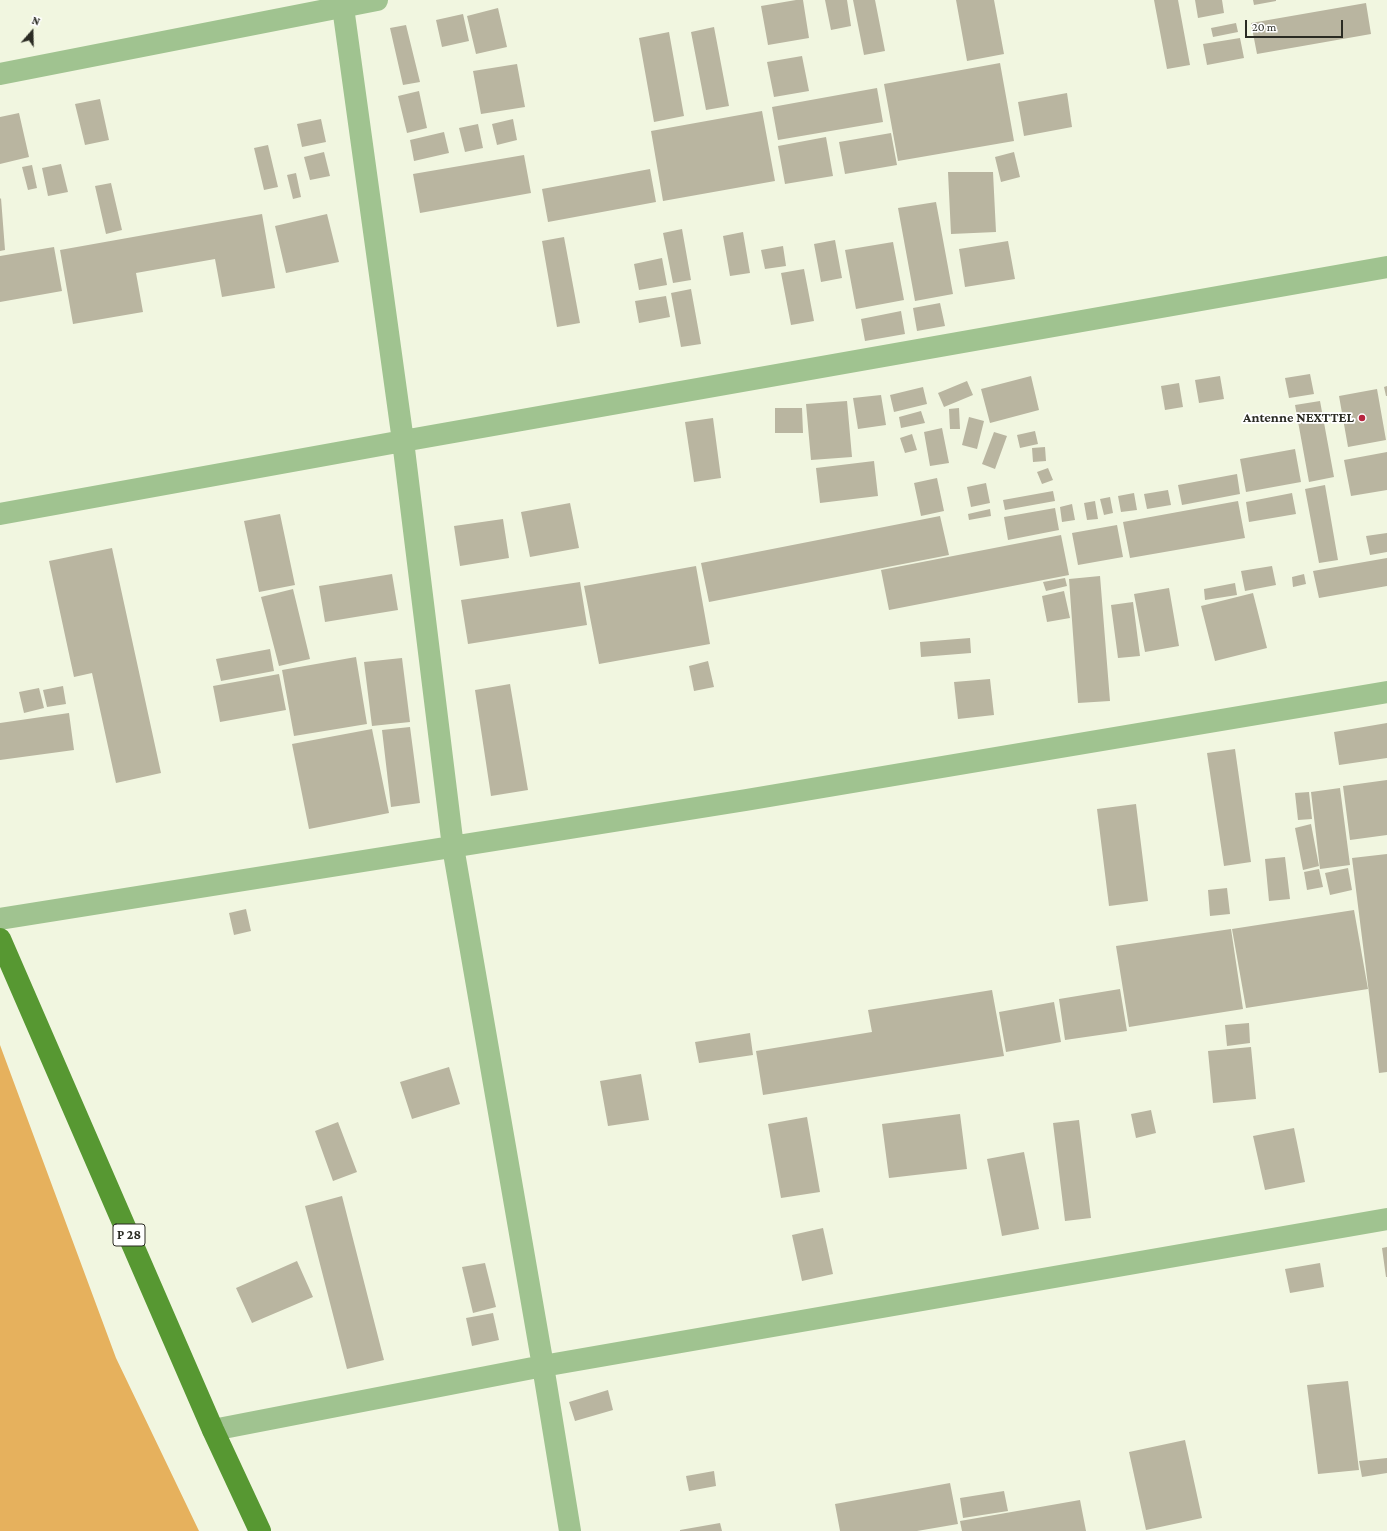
<!DOCTYPE html>
<html>
<head>
<meta charset="utf-8">
<style>
	body { margin:0 }
	#map { position:relative; width:1387px; height:1531px; overflow:hidden; background:#f1f6e0; font-family:"Crimson Pro",serif }
	canvas { display:block }
	.north { position:absolute; left:12px; top:12px; width:40px; height:40px; -webkit-text-stroke:3px #fff; paint-order:stroke; rotate:20deg; font-size:11px; font-weight:700; line-height:16px; text-align:center; color:#2a2b23 }
	.north::after { content:''; display:block; margin:auto; width:14px; height:18px; background:#2a2b23; clip-path:polygon(50% 0,100% 100%,50% 72%,0 100%) }
	.scale { position:absolute; left:1245px; top:20px; width:98px; height:18px; box-sizing:border-box; border:2px solid #2a2b23; border-top:0; padding-left:5px; font-size:12px; line-height:14px; white-space:nowrap; color:#2a2b23; -webkit-text-stroke:3px #fff; paint-order:stroke }
</style>
</head>
<body>
<div id="map">
<canvas width="1387" height="1531"></canvas>
<div class="north">N</div>
<div class="scale">20 m</div>
</div>
<script>
const ctx = document.querySelector('canvas').getContext('2d');
ctx.lineJoin = 'round';
function fill(path, color) { ctx.fillStyle = color; ctx.fill(path, 'evenodd'); }
const poly = rows => new Path2D(rows.map(r => 'M' + r).join(''));
function strokePath(path, color, width, dash) { ctx.strokeStyle = color; ctx.lineWidth = width; ctx.lineCap = dash ? 'butt' : 'round'; ctx.setLineDash(dash || []); ctx.stroke(path); }
function drawText(font, color, halo, rows, align = 'center') {
  ctx.font = font + ' "Crimson Pro",serif'; ctx.lineWidth = 3.5; ctx.setLineDash([]); ctx.textBaseline = 'middle'; ctx.strokeStyle = halo; ctx.fillStyle = color; for (const [text, x, y, turn = 0] of rows) {
    ctx.save(); ctx.translate(x, y); ctx.rotate((+turn || 0) * Math.PI / 180); ctx.textAlign = isNaN(turn) ? turn : align; if (halo) ctx.strokeText(text, 0, 0); ctx.fillText(text, 0, 0); ctx.restore();
  }
}
fill(poly([
	[0,1045,116,1358,199,1531,0,1531]
]), '#e6b15d');
fill(poly([
	[796,0,803,0,809,38,768,45,761,6],
	[825,0,847,0,851,26,831,30],
	[853,0,875,0,885,51,864,55],
	[956,0,994,0,1004,54,967,61],
	[1154,0,1178,0,1190,65,1167,69],
	[1195,0,1222,0,1224,13,1198,18],
	[1253,0,1276,0,1276,1,1254,5],
	[1366,3,1371,34,1257,54,1251,23],
	[498,8,507,47,476,54,467,16],
	[463,14,469,41,442,47,436,20],
	[1236,23,1238,32,1213,37,1211,28],
	[406,25,420,82,403,85,390,28],
	[714,27,729,106,706,110,691,32],
	[669,32,684,116,654,122,639,38],
	[1240,38,1244,58,1207,65,1203,44],
	[802,56,809,91,774,97,767,62],
	[1000,63,1014,141,898,161,884,84],
	[517,64,525,107,481,114,473,71],
	[877,88,883,122,778,140,772,107],
	[419,91,427,128,407,133,398,96],
	[1067,93,1072,127,1024,136,1018,102],
	[100,99,109,140,85,145,75,104],
	[762,111,775,181,663,201,651,131],
	[19,113,29,157,0,164,0,117],
	[321,119,326,142,302,147,297,124],
	[513,119,517,140,497,145,492,124],
	[478,124,483,148,465,152,459,128],
	[444,132,449,153,414,161,410,140],
	[891,133,897,165,845,174,839,142],
	[826,137,833,176,785,184,778,146],
	[268,145,278,187,264,190,254,148],
	[324,152,330,176,310,180,304,157],
	[1014,152,1020,177,1001,182,995,157],
	[524,155,531,193,420,213,413,174],
	[61,164,68,192,48,196,42,168],
	[32,165,37,188,28,190,22,167],
	[650,169,656,202,548,222,542,189],
	[948,172,993,172,996,232,951,234],
	[296,173,301,197,293,199,287,175],
	[111,183,122,230,106,234,95,186],
	[1,198,5,250,0,251,0,199],
	[936,202,953,294,915,301,898,208],
	[262,214,275,288,222,297,215,259,136,273,143,312,73,324,60,250],
	[327,214,339,262,286,273,275,226],
	[682,229,691,280,673,283,663,233],
	[743,232,750,273,730,276,723,236],
	[564,237,580,323,557,327,542,241],
	[835,240,842,278,821,282,814,244],
	[1008,241,1015,279,965,287,959,249],
	[893,242,904,300,856,309,845,250],
	[783,246,786,266,765,269,761,250],
	[54,247,62,291,0,302,0,256],
	[662,258,667,285,639,290,634,264],
	[804,269,814,321,791,325,781,273],
	[691,289,701,344,681,347,671,293],
	[666,296,670,317,639,323,635,301],
	[940,303,945,326,917,331,913,308],
	[901,311,905,334,865,341,861,319],
	[1310,374,1314,394,1289,398,1285,378],
	[1031,376,1039,410,990,423,981,389],
	[1220,376,1224,399,1199,403,1195,380],
	[967,381,973,395,944,407,938,393],
	[1179,383,1183,407,1165,410,1161,386],
	[1387,386,1387,396,1386,396,1384,387],
	[923,387,927,404,894,412,890,395],
	[1377,389,1386,440,1348,447,1339,396],
	[881,395,886,425,858,429,853,398],
	[847,401,852,457,811,460,806,404],
	[1320,401,1334,477,1309,482,1295,405],
	[775,408,802,408,803,433,775,433],
	[959,408,960,429,950,429,949,409],
	[921,411,925,423,901,428,899,417],
	[969,417,984,421,977,449,962,445],
	[713,418,721,478,694,482,685,422],
	[942,428,949,463,930,466,924,432],
	[1035,431,1038,444,1020,448,1017,435],
	[994,432,1007,436,995,469,982,464],
	[912,434,917,450,905,453,900,438],
	[1045,447,1046,461,1033,462,1032,448],
	[1295,449,1301,482,1246,492,1240,459],
	[1387,452,1387,490,1351,496,1344,460],
	[874,461,878,496,820,503,816,468],
	[1048,468,1053,480,1042,484,1037,472],
	[1237,474,1240,494,1182,505,1178,485],
	[937,478,944,511,921,516,914,483],
	[986,483,990,503,971,507,967,487],
	[1325,485,1338,560,1319,563,1305,489],
	[1168,490,1171,505,1147,509,1144,494],
	[1053,491,1055,501,1005,510,1003,500],
	[1134,493,1137,510,1121,512,1118,496],
	[1292,493,1296,514,1249,522,1246,502],
	[1110,497,1113,513,1104,515,1100,499],
	[1095,501,1098,519,1087,520,1084,503],
	[1238,501,1245,538,1130,558,1123,522],
	[570,503,579,548,530,557,521,512],
	[1072,504,1075,520,1062,522,1060,507],
	[1055,508,1059,530,1008,540,1004,517],
	[990,509,991,516,969,520,968,514],
	[280,514,295,585,259,592,244,521],
	[940,516,949,555,709,602,701,563],
	[503,519,509,558,460,566,454,526],
	[1117,525,1123,557,1078,565,1072,533],
	[1387,533,1387,552,1370,555,1366,536],
	[1061,535,1069,575,889,610,881,570],
	[112,548,161,773,116,783,92,673,74,677,49,561],
	[1387,558,1387,586,1319,598,1313,571],
	[696,566,710,644,599,664,584,586],
	[1272,566,1276,585,1245,591,1241,571],
	[392,574,398,610,325,622,319,586],
	[1304,574,1306,584,1293,587,1292,577],
	[1100,576,1110,701,1078,703,1069,579],
	[1065,578,1067,586,1046,591,1043,582],
	[580,582,587,625,468,644,461,600],
	[1235,583,1237,595,1205,600,1204,589],
	[1169,588,1179,646,1145,652,1134,594],
	[293,589,310,659,279,666,261,597],
	[1064,591,1070,618,1047,622,1042,596],
	[1253,593,1267,648,1215,661,1201,606],
	[1133,602,1140,656,1118,658,1111,605],
	[970,638,971,653,921,657,920,642],
	[270,649,274,671,221,681,216,659],
	[356,657,367,724,294,736,282,670],
	[402,658,410,722,372,726,364,662],
	[708,661,714,687,694,691,689,666],
	[279,674,286,710,220,722,213,686],
	[990,679,994,715,958,719,954,682],
	[510,684,528,790,491,796,475,690],
	[63,686,66,704,47,707,43,690],
	[39,688,44,708,24,713,19,692],
	[69,713,74,750,0,760,0,723],
	[1387,723,1387,758,1339,765,1334,732],
	[410,727,420,803,391,807,382,730],
	[372,729,389,813,309,829,292,744],
	[1235,749,1251,862,1224,866,1207,753],
	[1387,780,1387,835,1350,840,1343,786],
	[1340,788,1350,865,1320,869,1311,792],
	[1309,792,1312,819,1298,820,1295,793],
	[1136,804,1148,901,1109,906,1097,809],
	[1311,824,1319,866,1303,870,1295,828],
	[1387,854,1387,1072,1379,1073,1352,858],
	[1285,857,1290,899,1269,901,1265,859],
	[1348,868,1352,890,1330,895,1325,873],
	[1319,869,1323,887,1307,890,1304,872],
	[1227,888,1230,914,1210,916,1208,890],
	[246,909,251,931,234,935,229,913],
	[1354,910,1368,989,1246,1008,1232,929],
	[1231,929,1243,1009,1129,1027,1116,946],
	[1120,989,1127,1031,1065,1040,1059,999],
	[992,990,1004,1056,763,1095,756,1051,872,1032,868,1010],
	[1054,1002,1061,1042,1006,1052,999,1012],
	[1249,1023,1250,1043,1227,1046,1225,1025],
	[750,1033,753,1055,699,1063,695,1042],
	[1251,1047,1256,1099,1213,1103,1208,1051],
	[449,1067,460,1104,412,1119,400,1082],
	[641,1074,649,1120,608,1126,600,1081],
	[1151,1110,1156,1133,1136,1138,1131,1114],
	[960,1114,967,1169,889,1178,882,1124],
	[807,1117,820,1192,781,1198,768,1124],
	[1079,1120,1091,1218,1065,1221,1053,1123],
	[338,1122,357,1172,333,1181,315,1131],
	[1294,1128,1305,1182,1265,1190,1253,1136],
	[1024,1152,1039,1229,1002,1236,987,1159],
	[342,1196,384,1360,347,1369,305,1206],
	[823,1228,833,1274,802,1281,792,1235],
	[1387,1247,1387,1277,1386,1277,1382,1248],
	[297,1261,313,1297,252,1323,236,1288],
	[485,1263,496,1307,473,1313,462,1267],
	[1320,1263,1324,1287,1290,1293,1285,1269],
	[493,1313,499,1340,472,1346,466,1318],
	[1348,1381,1359,1470,1318,1474,1307,1385],
	[608,1390,613,1410,575,1421,569,1402],
	[1185,1440,1202,1518,1146,1530,1129,1452],
	[1387,1458,1387,1473,1362,1477,1359,1461],
	[714,1471,716,1486,689,1491,686,1476],
	[950,1483,958,1524,917,1531,840,1531,835,1504],
	[1004,1491,1008,1511,963,1518,960,1498],
	[1080,1500,1086,1531,962,1531,960,1521],
	[720,1523,722,1531,680,1531,680,1530]
]), '#b9b5a0');
strokePath(poly([
	[342,0,403,441,453,847,543,1366,570,1531],
	[0,74,377,0],
	[0,514,403,441,1387,267],
	[0,919,746,800,1387,692],
	[213,1430,543,1366,1387,1219]
]), '#a0c390', 22);
strokePath(poly([
	[0,939,213,1430,260,1531]
]), '#579832', 22);
for (const [x, y, r, color] of [
	[1362,418,4,"#b7253f"]
]) { const dot = new Path2D(); dot.arc(x, y, r, 0, 2 * Math.PI); ctx.fillStyle = color; ctx.fill(dot); strokePath(dot, '#fff', 1.5); }
for (const [x, y, w] of [
	[129,1235,32]
]) { const box = new Path2D(); box.roundRect(x - w / 2, y - 11, w, 22, 3); ctx.fillStyle = '#fff'; ctx.fill(box); strokePath(box, '#2a2b23', 1); }
drawText('bold 13px', '#2a2b23', null, [
	["P 28",129,1235]
]);
drawText('bold 14px', '#2a2b23', '#fff', [
	["Antenne NEXTTEL",1354,418]
], 'right');
</script>
</body>
</html>
